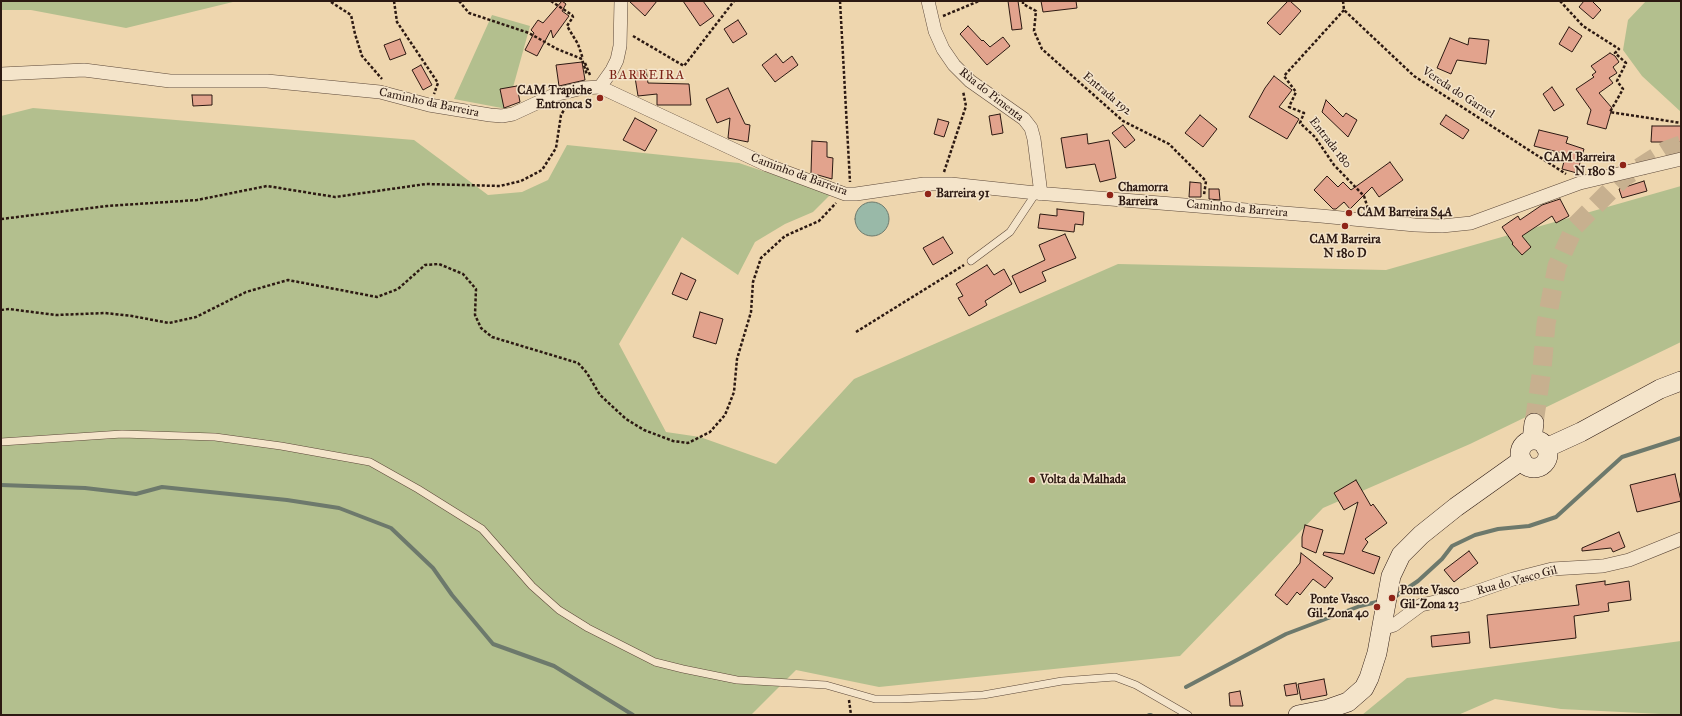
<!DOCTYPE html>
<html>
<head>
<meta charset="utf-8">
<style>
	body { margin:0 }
	#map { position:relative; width:1682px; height:716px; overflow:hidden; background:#eed6ae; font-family:"IM FELL Great Primer",serif }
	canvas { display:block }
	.frame { position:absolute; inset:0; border:2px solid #2c1912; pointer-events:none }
</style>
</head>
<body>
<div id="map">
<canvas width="1682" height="716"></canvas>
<div class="frame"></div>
</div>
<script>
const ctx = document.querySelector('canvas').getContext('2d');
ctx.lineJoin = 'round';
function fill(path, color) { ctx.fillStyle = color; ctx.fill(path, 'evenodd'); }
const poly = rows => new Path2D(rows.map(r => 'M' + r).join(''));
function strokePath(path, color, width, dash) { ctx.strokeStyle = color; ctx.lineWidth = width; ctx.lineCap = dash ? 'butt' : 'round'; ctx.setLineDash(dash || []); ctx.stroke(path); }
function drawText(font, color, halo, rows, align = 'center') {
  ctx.font = font + ' "IM FELL Great Primer",serif'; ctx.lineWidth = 3; ctx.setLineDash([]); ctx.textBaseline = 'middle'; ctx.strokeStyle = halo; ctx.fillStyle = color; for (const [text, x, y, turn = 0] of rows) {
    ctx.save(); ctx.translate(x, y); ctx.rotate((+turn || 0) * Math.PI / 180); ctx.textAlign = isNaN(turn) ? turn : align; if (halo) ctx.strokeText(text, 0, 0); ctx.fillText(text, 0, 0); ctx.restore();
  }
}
fill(poly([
	[1,1,237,1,126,28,31,10,1,10],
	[1646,1,1681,1,1681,112,1642,76,1623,50,1628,20],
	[492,15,530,26,507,109,454,99],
	[33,108,414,140,488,195,522,192,548,180,567,145,739,163,831,194,813,212,785,224,755,242,738,275,682,237,619,344,666,432,700,437,776,464,854,379,1118,264,1386,270,1681,186,1681,342,1470,444,1323,508,1180,656,879,687,796,670,751,715,1,715,1,116],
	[1681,641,1681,715,1561,709,1495,699,1458,715,1362,715,1407,678]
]), '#b3bf8e');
const water = poly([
	'855 219a17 17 0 1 1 34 0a17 17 0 1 1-34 0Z'
]);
fill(water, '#99b9a8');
strokePath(water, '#6d796c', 1);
strokePath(poly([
	[1,485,85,488,136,494,162,487,287,500,339,508,391,528,433,568,452,595,493,644,554,666,633,715],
	[1393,598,1418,581,1442,559,1452,546,1475,535,1498,529,1529,526,1556,517,1622,457,1681,438],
	[1186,687,1286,634,1360,606,1381,601],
	[1149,715,1151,715]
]), '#6d796c', 4);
const building = poly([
	[562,1,566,4,562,11,569,16,553,38,551,30,537,56,525,50,534,33,531,30,538,20,543,23,562,1],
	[629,1,657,1,645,16,629,1],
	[683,1,703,1,714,16,700,26,683,1],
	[1008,1,1018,1,1022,29,1012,30,1008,1],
	[1041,1,1076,1,1077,8,1043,12,1041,1],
	[1288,1,1290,1,1301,11,1280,35,1267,23,1288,1],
	[1584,1,1592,1,1601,10,1593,19,1579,7,1584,1],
	[738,20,747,34,733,43,724,29,738,20],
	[968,26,982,41,983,40,990,47,1003,37,1010,46,987,65,960,34,968,26],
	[1569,27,1582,36,1572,52,1559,44,1569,27],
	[1450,38,1468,45,1469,38,1489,40,1486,64,1457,60,1451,74,1437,68,1450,38],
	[400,39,406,54,390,60,384,45,400,39],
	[1610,53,1615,56,1619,62,1613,67,1617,73,1609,78,1613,83,1599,93,1612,108,1606,129,1587,124,1591,110,1576,89,1594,77,1592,75,1596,72,1591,66,1610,53],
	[776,54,783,63,792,56,798,65,775,82,762,65,776,54],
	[582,62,585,80,559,86,556,65,582,62],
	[421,65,432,85,423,90,412,70,421,65],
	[646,70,648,83,689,84,691,105,657,105,657,94,638,96,634,71,646,70],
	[1274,76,1292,90,1279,107,1299,119,1287,139,1249,117,1265,88,1274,76],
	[517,86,520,102,504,108,500,89,517,86],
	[1552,87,1564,105,1554,111,1543,94,1552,87],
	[728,88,745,124,750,125,748,142,728,138,730,118,717,123,706,99,728,88],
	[192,95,212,95,212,105,193,106,192,95],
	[1326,100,1343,117,1346,113,1357,120,1348,137,1322,112,1326,100],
	[1000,114,1003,133,992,135,989,116,1000,114],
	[1200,115,1217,129,1203,147,1185,133,1200,115],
	[1446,115,1469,130,1463,139,1440,124,1446,115],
	[635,118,657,130,645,151,623,140,635,118],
	[938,119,949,122,944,137,934,134,938,119],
	[1123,125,1135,140,1125,148,1112,133,1123,125],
	[1652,126,1681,126,1681,142,1651,142,1652,126],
	[1539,130,1568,137,1566,143,1584,149,1577,173,1562,169,1566,154,1534,146,1539,130],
	[1087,134,1088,144,1109,140,1116,178,1100,182,1095,164,1066,168,1061,138,1087,134],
	[812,141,827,142,827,157,833,158,832,179,811,173,812,141],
	[1390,162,1403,180,1379,197,1372,187,1350,209,1344,202,1336,209,1333,209,1314,190,1327,176,1338,187,1343,182,1351,190,1390,162],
	[1644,181,1647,191,1622,198,1619,189,1644,181],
	[1190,182,1201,183,1201,197,1189,197,1190,182],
	[1209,189,1219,189,1220,200,1209,199,1209,189],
	[1560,199,1569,216,1556,223,1552,216,1522,236,1531,247,1522,255,1512,244,1513,243,1502,227,1518,216,1520,220,1542,205,1560,199],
	[1057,209,1084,212,1083,225,1075,224,1074,232,1038,228,1040,214,1057,216,1057,209],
	[1065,234,1076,258,1042,272,1046,281,1020,293,1012,276,1045,260,1039,245,1065,234],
	[943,237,953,253,933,265,923,248,943,237],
	[987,265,994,275,1004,269,1012,284,985,301,987,305,969,316,958,298,963,296,956,284,987,265],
	[681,273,696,280,687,300,672,294,681,273],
	[700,312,723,319,716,344,693,337,700,312],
	[1675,474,1681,501,1637,512,1630,485,1675,474],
	[1356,480,1371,506,1373,504,1387,523,1365,539,1368,542,1362,551,1380,557,1374,574,1323,555,1324,552,1344,554,1358,502,1344,510,1334,493,1356,480],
	[1305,525,1323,530,1316,553,1302,547,1302,537,1305,525],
	[1619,532,1625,547,1613,552,1611,548,1582,551,1582,548,1619,532],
	[1469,551,1478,563,1454,582,1444,570,1469,551],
	[1301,553,1333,578,1325,588,1313,579,1300,595,1297,592,1287,605,1275,595,1300,563,1301,553],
	[1605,581,1605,585,1629,581,1631,600,1608,603,1609,611,1574,616,1576,638,1490,648,1487,615,1579,605,1576,585,1605,581],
	[1469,632,1470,643,1432,647,1431,636,1469,632],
	[1324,679,1327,695,1301,700,1298,684,1324,679],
	[1296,683,1298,694,1286,696,1284,685,1296,683],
	[1240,691,1243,706,1230,706,1229,693,1240,691]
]);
fill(building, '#e2a38d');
strokePath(building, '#2c1912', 1);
strokePath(poly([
	[1534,423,1542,369,1546,324,1557,266,1575,226,1623,178,1667,150,1681,145]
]), '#c7b08f', 19, [19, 10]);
const service = poly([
	[971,261,1010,232,1036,193],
	[1,442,122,434,215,437,281,446,370,462,418,489,482,529,532,586,559,610,588,628,655,662,683,669,737,680,826,685,875,699,900,699,983,695,1062,681,1115,677,1136,685,1188,715]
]);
const minor = poly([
	[928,1,935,31,943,49,954,65,970,81,1024,119,1031,128,1034,139,1041,194],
	[1,74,84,70,170,81,267,81,380,92,429,105,490,115,502,116,513,114,554,95,583,88,600,87,767,165,845,194,856,194,924,184,951,184,1036,193,1321,216,1415,225,1442,226,1471,223,1580,183,1681,159],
	[600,87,612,70,617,60,620,46,621,1],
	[1381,629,1394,625,1421,605,1467,595,1513,579,1552,569,1603,566,1629,560,1681,539]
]);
const secondary = poly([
	[1532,440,1534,423],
	'1520 454a14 14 0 1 1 28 0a14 14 0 1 1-28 0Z',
	[1546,448,1581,432,1660,389,1681,381],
	[1298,715,1328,709,1348,702,1364,688,1369,678,1377,653,1391,576,1401,555,1421,535,1456,507,1522,460]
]);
strokePath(service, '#5c4839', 8);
strokePath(minor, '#5c4839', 14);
strokePath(secondary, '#2c1912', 20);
strokePath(poly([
	[394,1,397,22,438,83,434,94],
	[459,1,469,13,529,33,557,49,582,59,587,75],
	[551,1,572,15,573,17,567,26,578,44,583,59],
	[840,1,850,182],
	[1023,1,1023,4,1036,11,1034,31,1042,49,1123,121,1169,144,1206,181,1204,195],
	[1343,1,1344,10,1414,76,1566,174],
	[1560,1,1583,26,1619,49,1615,53,1626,63,1617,81,1623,89,1610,112,1681,123],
	[331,2,351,15,355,34,362,56,382,79],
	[1344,10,1284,76,1296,92,1289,107,1304,113,1300,123,1315,137,1334,165,1364,196,1368,209],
	[943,16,979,1],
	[633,36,684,66,734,1],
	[585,63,590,75],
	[944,172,966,106,963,91],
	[1,219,107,206,197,200,267,186,335,197,426,184,500,186,521,181,542,170,556,148,561,115,567,105],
	[1,310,9,309,56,315,105,313,132,316,169,323,196,317,246,292,288,280,377,297,398,289,425,265,439,264,463,274,476,289,475,315,481,328,492,337,578,363,587,373,600,395,626,419,644,430,673,441,688,443,710,432,725,415,734,392,737,359,751,312,753,282,761,258,785,236,819,221,836,203],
	[856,332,964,265],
	[849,700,851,715]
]), '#2c1912', 2.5, [3, 2]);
strokePath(service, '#f4e4ca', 7);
strokePath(minor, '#f4e4ca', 13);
strokePath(secondary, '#f4e4ca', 19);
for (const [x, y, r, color] of [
	[600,98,4,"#8f2418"],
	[1623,165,4,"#8f2418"],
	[928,194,4,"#8f2418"],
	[1110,195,4,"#8f2418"],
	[1349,213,4,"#8f2418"],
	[1345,226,4,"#8f2418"],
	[1032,480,4,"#8f2418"],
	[1392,598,4,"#8f2418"],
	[1377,607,4,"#8f2418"]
]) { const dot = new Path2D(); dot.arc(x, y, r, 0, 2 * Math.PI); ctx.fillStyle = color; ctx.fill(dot); strokePath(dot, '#f4e4ca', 1.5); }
drawText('bold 12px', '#2c1912', '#f4e4ca', [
	["CAM Trapiche",592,91,"right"],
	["Entronca S",592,105,"right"],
	["CAM Barreira",1615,158,"right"],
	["N 180 S",1615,172,"right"],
	["Chamorra",1118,188],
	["Barreira",1118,202],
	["Barreira 91",936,194],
	["CAM Barreira S4A",1357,213],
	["CAM Barreira",1345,240,"center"],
	["N 180 D",1345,254,"center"],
	["Volta da Malhada",1040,480],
	["Ponte Vasco",1400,591],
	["Gil-Zona 23",1400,605],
	["Ponte Vasco",1369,600,"right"],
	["Gil-Zona 40",1369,614,"right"]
], 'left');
drawText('12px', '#2c1912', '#f4e4ca', [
	["Vereda do Garnel",1458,93,33],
	["Entrada 192",1107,94,40],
	["Rùa do Pimenta",991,95,38],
	["Caminho da Barreira",429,103,12],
	["Entrada 180",1330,143,52],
	["Caminho da Barreira",799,175,20],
	["Caminho da Barreira",1237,209,5],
	["Rua do Vasco Gil",1517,581,-15]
]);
ctx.letterSpacing = '1px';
drawText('13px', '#7a1f14', '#f4e4ca', [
	["BARREIRA",647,76]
]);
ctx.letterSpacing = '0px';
</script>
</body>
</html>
